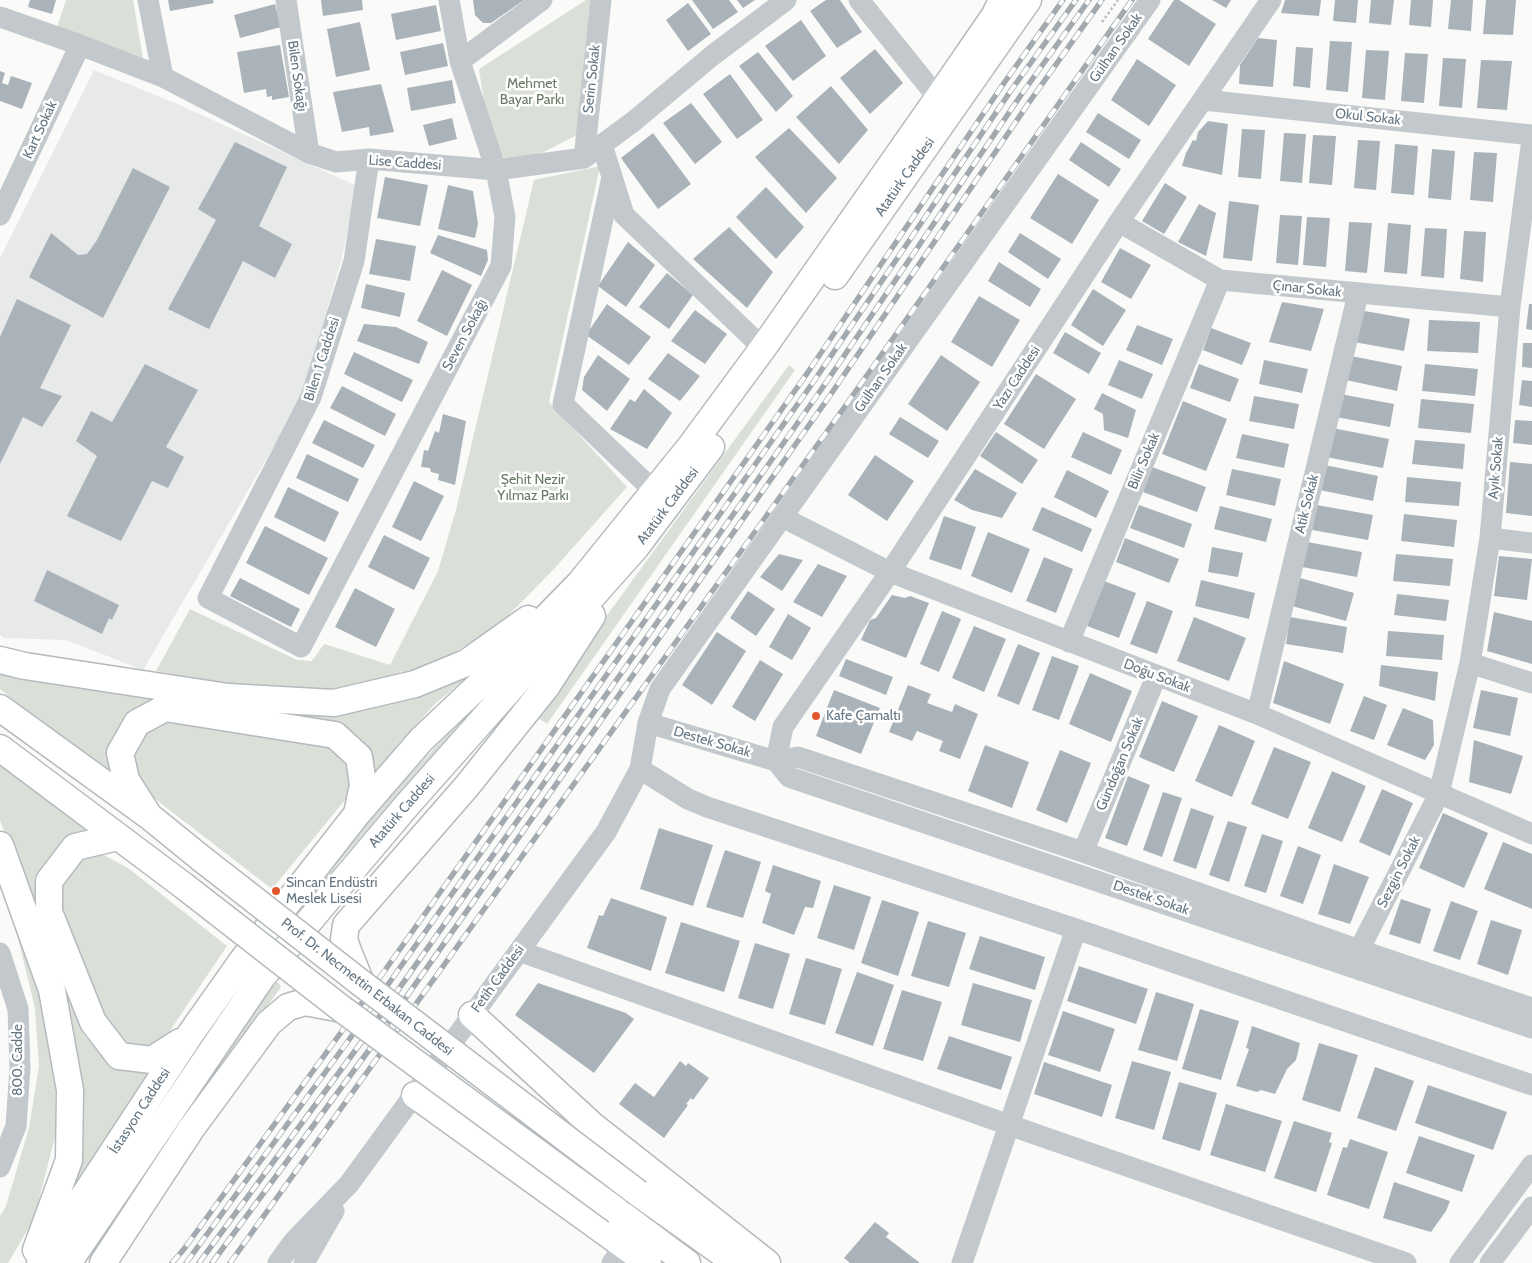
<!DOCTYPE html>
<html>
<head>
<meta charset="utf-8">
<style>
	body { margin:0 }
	canvas { display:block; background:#fafaf8 }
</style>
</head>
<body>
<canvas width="1532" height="1263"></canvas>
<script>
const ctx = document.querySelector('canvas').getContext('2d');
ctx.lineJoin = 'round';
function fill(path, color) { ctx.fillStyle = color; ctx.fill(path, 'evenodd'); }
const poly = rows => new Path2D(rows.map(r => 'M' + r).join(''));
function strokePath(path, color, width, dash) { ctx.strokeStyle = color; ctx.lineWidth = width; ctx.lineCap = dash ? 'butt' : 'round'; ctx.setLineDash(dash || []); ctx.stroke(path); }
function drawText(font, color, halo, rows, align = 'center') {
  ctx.font = font + ' Cabin,sans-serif'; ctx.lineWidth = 5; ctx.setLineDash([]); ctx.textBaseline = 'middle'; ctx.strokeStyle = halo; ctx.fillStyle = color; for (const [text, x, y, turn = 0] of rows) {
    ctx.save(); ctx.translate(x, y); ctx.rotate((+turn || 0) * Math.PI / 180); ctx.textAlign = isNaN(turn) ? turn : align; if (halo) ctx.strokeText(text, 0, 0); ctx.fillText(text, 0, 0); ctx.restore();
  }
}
fill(poly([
	[94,70,182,106,357,186,342,257,302,398,143,670,66,640,4,638,0,635,0,258]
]), '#e8e9e9');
fill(poly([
	[66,0,133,0,143,58,57,27],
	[586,0,592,0,577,135,522,163,504,158,490,143,479,69],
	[600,166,549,402,627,487,552,571,498,626,438,662,407,674,401,671,399,675,363,687,312,690,247,687,156,671,190,609,297,660,312,661,324,644,390,665,438,571,456,510,534,180],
	[789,365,795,370,547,724,538,718,536,713],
	[530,647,500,685,443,744,339,862,301,913,296,908,364,823],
	[489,659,436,703,398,744,386,768,366,789,365,755,284,717,285,709],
	[0,668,161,697,145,704,127,716,112,739,107,762,115,784,0,689],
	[161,718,333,745,347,761,352,775,350,794,272,889,150,795,124,756,137,730],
	[0,761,94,834,77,836,57,847,39,876,33,909,0,820],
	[100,853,128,868,227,946,163,1041,138,1048,123,1045,109,1035,55,899,73,859],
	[15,926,37,981,56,1059,55,1137,34,1219,8,1263,0,1263,0,1216,6,1206,29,1128,39,1066,35,1008],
	[276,981,281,986,279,990,191,1110,85,1263,81,1263,251,1012],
	[67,988,84,1035,106,1059,160,1064,64,1206,80,1077]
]), '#dadfd7');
fill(poly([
	[30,0,56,0,52,14,28,7],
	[168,0,213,0,214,3,170,11],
	[321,0,362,0,363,10,323,16],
	[473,0,524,0,491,23,483,23,475,15],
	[692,0,729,0,738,12,713,29],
	[737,0,755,0,743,8],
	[826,0,840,0,862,32,837,48,810,11],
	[1174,0,1179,0,1216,24,1189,66,1148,39],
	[1212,0,1231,0,1226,8],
	[1285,0,1321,0,1319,16,1281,13],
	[1335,0,1358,0,1356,23,1333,21],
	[1371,0,1394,0,1391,25,1369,23],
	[1411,0,1433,0,1431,27,1409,25],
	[1451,0,1473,0,1471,31,1448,29],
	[1486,0,1516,0,1513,35,1483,34],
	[688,3,711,34,688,51,666,20],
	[275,4,281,27,240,38,234,15],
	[436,5,441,31,396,40,391,14],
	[801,20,826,56,793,81,765,46],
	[360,22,370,70,336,77,327,29],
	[1258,38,1277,40,1273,87,1239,84,1240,65],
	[1330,41,1352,42,1348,92,1326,90],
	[443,43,448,66,405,75,400,52],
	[280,45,289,97,272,100,272,96,267,97,266,89,244,93,237,52],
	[1296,47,1313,48,1310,88,1293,86],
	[875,49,903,83,870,114,840,78],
	[1366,50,1389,51,1385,100,1362,98],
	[758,52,793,96,776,112,739,66],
	[1405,53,1428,54,1424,103,1401,101],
	[1443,58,1466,59,1462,108,1439,106],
	[1137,59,1176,85,1149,126,1111,100],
	[1481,60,1512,61,1507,110,1477,108],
	[0,71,5,73,2,83,8,85,11,76,32,83,22,109,0,101],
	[730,74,763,120,737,139,703,94],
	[452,80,456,103,411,111,407,88],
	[381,84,394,132,370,136,369,127,342,132,333,92],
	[831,86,868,130,839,164,796,117],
	[691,103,722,142,695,164,663,123],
	[1098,113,1141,140,1129,159,1086,132],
	[452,118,457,139,429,146,423,125],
	[1208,121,1228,124,1222,175,1182,166,1186,153,1193,140,1196,141,1198,132],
	[789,128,837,178,806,213,755,157],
	[1242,129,1265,130,1261,179,1238,177],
	[653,133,691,184,658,209,621,158],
	[1284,133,1306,134,1302,183,1280,181],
	[1313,135,1336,136,1332,185,1309,183],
	[1358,140,1380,141,1376,190,1354,188],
	[235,142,287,167,259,226,292,244,275,278,243,261,209,329,168,309,216,220,198,209],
	[1081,142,1121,169,1109,187,1069,160],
	[1395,144,1418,146,1414,195,1391,193],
	[1432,149,1455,151,1451,200,1428,198],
	[1474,152,1497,153,1493,202,1470,200],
	[133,168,170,187,103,318,29,277,51,233,78,255,87,254,97,240],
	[1058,174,1099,200,1072,244,1030,218],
	[385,177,428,185,420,226,377,218],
	[1165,183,1187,197,1164,234,1142,221],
	[448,185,473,191,478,224,475,238,438,229],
	[766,187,804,227,776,259,736,217],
	[1229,201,1259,205,1252,261,1223,258],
	[1199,204,1216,213,1206,256,1178,242],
	[1280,215,1302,216,1298,265,1276,263],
	[1307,217,1330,218,1326,267,1303,265],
	[1349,222,1372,223,1367,273,1345,271],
	[1388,223,1411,225,1407,274,1384,272],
	[729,227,773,272,747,308,693,259],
	[1425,228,1447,229,1444,278,1421,276],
	[1464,231,1486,232,1483,282,1460,279],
	[1020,233,1061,259,1048,279,1008,252],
	[438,235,487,250,488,260,481,276,430,253],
	[376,239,416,246,410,281,369,274],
	[628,242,655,265,626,307,598,286],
	[1120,248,1151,265,1131,299,1101,282],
	[999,262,1041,289,1030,307,988,281],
	[442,270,472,285,447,336,417,321],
	[667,273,693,295,669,329,639,307],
	[366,284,405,293,400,317,361,308],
	[1093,289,1126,310,1103,346,1071,325],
	[979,296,1020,320,992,367,951,342],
	[17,299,71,325,40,388,62,396,42,427,23,417,0,464,0,337],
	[1282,302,1324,309,1311,351,1269,342],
	[607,304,651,337,629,365,586,335],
	[1529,304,1532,304,1532,330,1526,329],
	[695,310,727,334,705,364,671,341],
	[1359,310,1410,319,1404,351,1354,342],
	[1429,320,1480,322,1478,353,1427,351],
	[364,324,396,327,428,342,419,364,357,341],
	[1137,325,1173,339,1162,365,1126,350],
	[1211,328,1251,343,1242,365,1203,350],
	[1065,332,1101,353,1089,374,1053,353],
	[1523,343,1532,343,1532,368,1522,367],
	[354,352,413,380,402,402,344,374],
	[668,353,700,376,680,401,648,379],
	[598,355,630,379,607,411,582,390,584,377],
	[941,355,980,382,947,431,908,404],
	[1351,356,1402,366,1397,391,1346,380],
	[1119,360,1153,374,1142,399,1108,385],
	[1264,360,1308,369,1302,393,1259,384],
	[145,364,198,390,166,447,184,457,168,488,152,481,121,541,67,516,97,456,76,441,91,411,112,422],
	[1199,364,1239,379,1230,402,1190,388],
	[1425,364,1478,369,1475,396,1422,391],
	[1036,374,1076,399,1044,449,1004,424],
	[1522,380,1532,381,1532,407,1519,405],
	[342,386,396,414,385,436,330,408],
	[644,389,672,413,647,449,610,429,630,399,635,402],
	[1102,393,1136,410,1128,438,1104,430,1103,414,1094,409],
	[1340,394,1394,404,1390,427,1336,417],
	[1254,396,1299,404,1294,429,1249,421],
	[1421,399,1474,404,1471,433,1418,428],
	[1183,401,1227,419,1206,471,1162,454],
	[443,414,466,421,455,485,438,480,439,474,431,472,430,468,421,467,424,450,428,451,435,431,439,433],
	[900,417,939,441,928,458,889,434],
	[324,420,375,445,363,468,312,443],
	[1515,420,1532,421,1532,445,1513,443],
	[1332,428,1389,439,1383,468,1326,457],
	[996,432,1038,460,1022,484,980,456],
	[1083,432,1122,450,1111,475,1071,457],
	[1242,434,1289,444,1284,468,1236,458],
	[1415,440,1465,444,1463,469,1412,464],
	[307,454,359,479,348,502,296,478],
	[875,455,914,481,887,521,848,495],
	[1510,462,1532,464,1532,516,1506,513],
	[1325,465,1378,476,1373,501,1320,490],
	[1152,467,1206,487,1197,512,1143,492],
	[975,469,1017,493,1002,518,972,510,954,500],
	[1232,469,1281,479,1275,506,1226,495],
	[1067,470,1109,491,1096,518,1054,497],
	[1407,477,1461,482,1459,506,1405,502],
	[414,481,444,496,421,541,392,527],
	[288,487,339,512,325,542,274,517],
	[1139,505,1192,524,1184,548,1130,528],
	[1317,505,1373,515,1368,540,1312,530],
	[1220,506,1272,519,1266,542,1214,529],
	[1042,507,1092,529,1082,552,1032,530],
	[1404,514,1457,520,1454,547,1401,541],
	[944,516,976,527,961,570,929,559],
	[265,526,328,558,309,595,246,563],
	[988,532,1030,549,1012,593,971,576],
	[384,535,430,558,414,590,368,567],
	[1125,538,1179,559,1169,583,1116,562],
	[1307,542,1362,552,1357,577,1302,567],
	[1212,547,1243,553,1238,577,1208,572],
	[779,554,803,560,782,591,760,577],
	[1396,554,1453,559,1450,586,1393,581],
	[1499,556,1532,559,1527,600,1494,596],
	[1044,557,1073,569,1056,613,1026,601],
	[818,564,847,576,822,617,793,602],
	[47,570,119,605,112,620,109,618,102,634,34,601],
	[240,578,300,609,291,627,230,596],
	[1300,578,1354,593,1346,621,1292,606],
	[1201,580,1255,593,1249,619,1195,606],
	[1104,581,1136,593,1119,638,1087,626],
	[355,588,395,609,376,647,335,627],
	[748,591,775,609,756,636,730,618],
	[1397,594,1449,600,1446,621,1394,615],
	[892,595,905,598,910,596,929,603,906,658,861,640,870,620,876,618],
	[1147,601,1173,611,1157,654,1130,644],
	[942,611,961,619,939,672,920,664],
	[1494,612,1532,621,1532,664,1487,651],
	[788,614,811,628,792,660,769,647],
	[1194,617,1246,638,1229,681,1177,661],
	[1290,617,1347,627,1343,653,1286,644],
	[974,626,1006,639,984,692,952,678],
	[1388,631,1444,635,1442,660,1386,656],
	[717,632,746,651,712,705,682,685],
	[1018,644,1040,653,1019,705,997,696],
	[1052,656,1079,666,1059,720,1032,710],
	[846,659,893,677,886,695,839,676],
	[760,660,783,674,755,721,732,707],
	[1284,661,1344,684,1330,724,1273,703],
	[1381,665,1438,672,1435,701,1379,686],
	[1090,673,1132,691,1111,742,1069,724],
	[908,685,931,694,927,703,952,712,955,704,978,714,960,759,939,751,943,741,917,731,912,741,889,732],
	[834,690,880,708,861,754,816,736],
	[1481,690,1518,698,1510,736,1473,728],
	[1364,696,1387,705,1374,740,1350,731],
	[1162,701,1198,716,1174,772,1139,757],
	[1403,708,1433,720,1434,745,1425,760,1387,745],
	[1219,725,1255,741,1232,797,1195,781],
	[1474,740,1523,756,1511,794,1469,782],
	[985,745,1029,762,1012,808,968,791],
	[1274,747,1311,762,1288,819,1251,804],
	[1060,750,1091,763,1067,823,1036,810],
	[1332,771,1366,786,1342,842,1308,828],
	[1128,776,1150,785,1127,846,1105,838],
	[1382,789,1413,803,1390,856,1359,842],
	[1163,792,1182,798,1162,857,1143,850],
	[1191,808,1214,816,1196,869,1173,861],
	[1443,813,1488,833,1464,888,1419,868],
	[1228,821,1247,827,1229,882,1209,875],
	[659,828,713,845,693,906,640,889],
	[1262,834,1283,841,1266,893,1244,886],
	[1503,842,1532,854,1532,909,1484,889],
	[1298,846,1321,855,1303,904,1280,896],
	[725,850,761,862,743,918,706,907],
	[1334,864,1369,877,1350,924,1318,914],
	[773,865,821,881,813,908,805,907,794,935,762,923,771,894,765,891],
	[834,885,871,897,854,950,817,938],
	[611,898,667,917,651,971,587,948,599,915,603,916],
	[1401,899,1431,909,1420,944,1389,934],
	[882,900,919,912,898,976,861,963],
	[1451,901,1478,911,1460,960,1433,951],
	[1491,920,1522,930,1508,975,1477,964],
	[928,921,966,933,949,987,911,976],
	[681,922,740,941,724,992,665,973],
	[980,936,1045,957,1035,990,969,969],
	[755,943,790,954,773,1009,738,998],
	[806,958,842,969,825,1025,789,1014],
	[1079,966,1148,989,1136,1024,1067,1001],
	[857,972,894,985,873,1046,835,1033],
	[538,983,626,1013,634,1019,594,1073,515,1015],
	[973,983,1032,1000,1020,1042,961,1025],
	[902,990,942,1002,923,1061,883,1049],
	[1156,992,1194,1004,1177,1061,1138,1050],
	[1200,1009,1239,1021,1221,1080,1182,1069],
	[1063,1011,1115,1029,1100,1072,1048,1055],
	[1252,1026,1300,1043,1296,1060,1287,1069,1275,1094,1261,1090,1257,1092,1236,1086,1249,1049,1246,1048],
	[949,1036,1012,1057,1001,1090,937,1069],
	[1319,1043,1358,1055,1340,1112,1302,1100],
	[680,1061,686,1066,688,1063,709,1078,693,1100,691,1098,686,1104,688,1105,664,1138,619,1104,635,1083,654,1097],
	[1132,1061,1171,1072,1154,1130,1115,1118],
	[1044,1062,1112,1085,1102,1117,1034,1094],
	[1375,1067,1414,1081,1396,1131,1357,1118],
	[1179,1082,1217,1093,1200,1151,1162,1139],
	[1428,1085,1507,1112,1493,1150,1415,1123],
	[1226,1104,1282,1121,1265,1172,1210,1155],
	[1294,1121,1332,1133,1329,1142,1332,1143,1316,1192,1274,1178],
	[1419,1136,1475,1155,1462,1192,1406,1173],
	[1350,1139,1388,1152,1369,1209,1327,1195,1343,1147,1347,1148],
	[1394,1182,1450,1201,1446,1211,1431,1232,1383,1218],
	[875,1222,889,1233,886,1237,920,1263,850,1263,844,1258]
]), '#aab3b9');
const major = poly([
	[835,276,1028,0],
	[0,660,25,666,228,697,334,703,415,684,466,663,528,619],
	[0,708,149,816,202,859],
	[0,748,184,886],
	[149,816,126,780,120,753,137,723,165,708,335,735,359,757,363,785,357,814],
	[118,837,75,847,49,881,49,912,93,1022,119,1056,152,1060,180,1042],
	[0,845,52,990,70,1090,69,1160,36,1250],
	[361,983,348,951,344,939,346,925,467,786,546,687,592,616],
	[472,1015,593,1126,767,1263],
	[415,1095,648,1263],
	[638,1193,736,1263],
	[617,1211,687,1263],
	[40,1263,189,1036,242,961,357,814,421,740,496,669,580,583,690,447,763,348,938,98,995,15,1002,0],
	[68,1263,262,977,408,804,636,547,711,447],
	[103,1263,191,1129,269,1023,288,1007,305,1002,342,1009]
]);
strokePath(major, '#b5babe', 29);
strokePath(poly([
	[1102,22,1118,0]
]), '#bbbfc2', 2.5, [2.5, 2.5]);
strokePath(poly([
	[148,0,163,77],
	[286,0,309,153],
	[859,0,938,98],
	[0,17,80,45,163,77,309,153,336,162,369,159,496,170,584,158,634,121,713,55,786,0],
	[460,61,542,0],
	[1204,100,1532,135],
	[602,145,624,215,763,348],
	[584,158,601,0],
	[369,159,354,261,311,397,208,598,301,647,501,266,505,217,496,170,460,61,449,0],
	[612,177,563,404,655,492],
	[0,215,80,45],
	[1119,222,1220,280,1510,307],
	[782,517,890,572,1257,714,1532,834],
	[1490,538,1532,543],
	[1069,642,1220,280],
	[1470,663,1532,683],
	[1257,714,1358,294],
	[648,723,776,761,798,757,1083,852,1359,950,1532,1008],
	[776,761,783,727,890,572,1119,222,1271,0],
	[776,761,789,777,1532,1028],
	[640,769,688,799,707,807,1076,929,1532,1085],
	[1083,852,1156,677],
	[1359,950,1439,794,1470,663,1490,538,1510,307,1532,139],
	[519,951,1009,1125,1406,1263],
	[0,953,18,1009,20,1068,16,1126,0,1167],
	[278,1263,294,1241,349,1184,606,832,640,769,648,723,660,689,1150,0],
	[304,1263,334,1211],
	[612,1263,624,1246],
	[962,1263,1076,929],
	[1460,1263,1532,1165],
	[1490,1263,1532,1207]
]), '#c3c8cc', 21);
strokePath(major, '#fff', 26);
const rail = poly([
	[172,1263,184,1249,342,1031,806,375,1004,83,1063,0],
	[186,1263,351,1037,814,381,1012,89,1076,0],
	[199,1263,360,1044,823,387,1021,95,1089,0],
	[212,1263,369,1050,831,394,1030,101,1102,0],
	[230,1263,846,405,1132,0]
]);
strokePath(rail, '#a2aab0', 5.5);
strokePath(rail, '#fff', 4, [11]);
const majorBridge = poly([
	[202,859,361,983,638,1193],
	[184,886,342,1009,617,1211]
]);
strokePath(majorBridge, '#b5babe', 29, []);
strokePath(majorBridge, '#fff', 26);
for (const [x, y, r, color] of [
	[816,716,5,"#e4572e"],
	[276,891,5,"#e4572e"]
]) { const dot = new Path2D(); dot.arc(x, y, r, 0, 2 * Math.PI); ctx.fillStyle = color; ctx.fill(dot); strokePath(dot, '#fff', 2); }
drawText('14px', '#657683', '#fff', [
	["Gülhan Sokak",1116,48,-55],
	["Bilen Sokağı",297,76,82],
	["Serin Sokak",592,79,-84],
	["Okul Sokak",1368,117,6],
	["Kart Sokak",40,130,-65],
	["Lise Caddesi",405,163,4],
	["Atatürk Caddesi",905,177,-55],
	["Çınar Sokak",1307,289,6],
	["Seven Sokağı",465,335,-62],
	["Bilen 1 Caddesi",322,359,-72],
	["Gülhan Sokak",881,378,-55],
	["Yazı Caddesi",1017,378,-57],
	["Bilir Sokak",1144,461,-67],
	["Ayık Sokak",1496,468,-85],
	["Atik Sokak",1307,504,-76],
	["Atatürk Caddesi",668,506,-53],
	["Doğu Sokak",1157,676,21],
	["Destek Sokak",712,742,16],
	["Gündoğan Sokak",1120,764,-67],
	["Atatürk Caddesi",402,811,-49],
	["Sezgin Sokak",1399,872,-63],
	["Destek Sokak",1151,898,19],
	["Fetih Caddesi",498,979,-54],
	["Prof. Dr. Necmettin Erbakan Caddesi",367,987,38],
	["800. Cadde",18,1060,-90],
	["İstasyon Caddesi",140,1111,-57]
]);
drawText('14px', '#687a64', '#fff', [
	["Mehmet",532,84],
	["Bayar Parkı",532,100],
	["Şehit Nezir",533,480],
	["Yılmaz Parkı",533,496]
]);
drawText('14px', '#657683', '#fff', [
	["Kafe Çamaltı",826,716],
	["Sincan Endüstri",286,883],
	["Meslek Lisesi",286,899]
], 'left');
</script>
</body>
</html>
